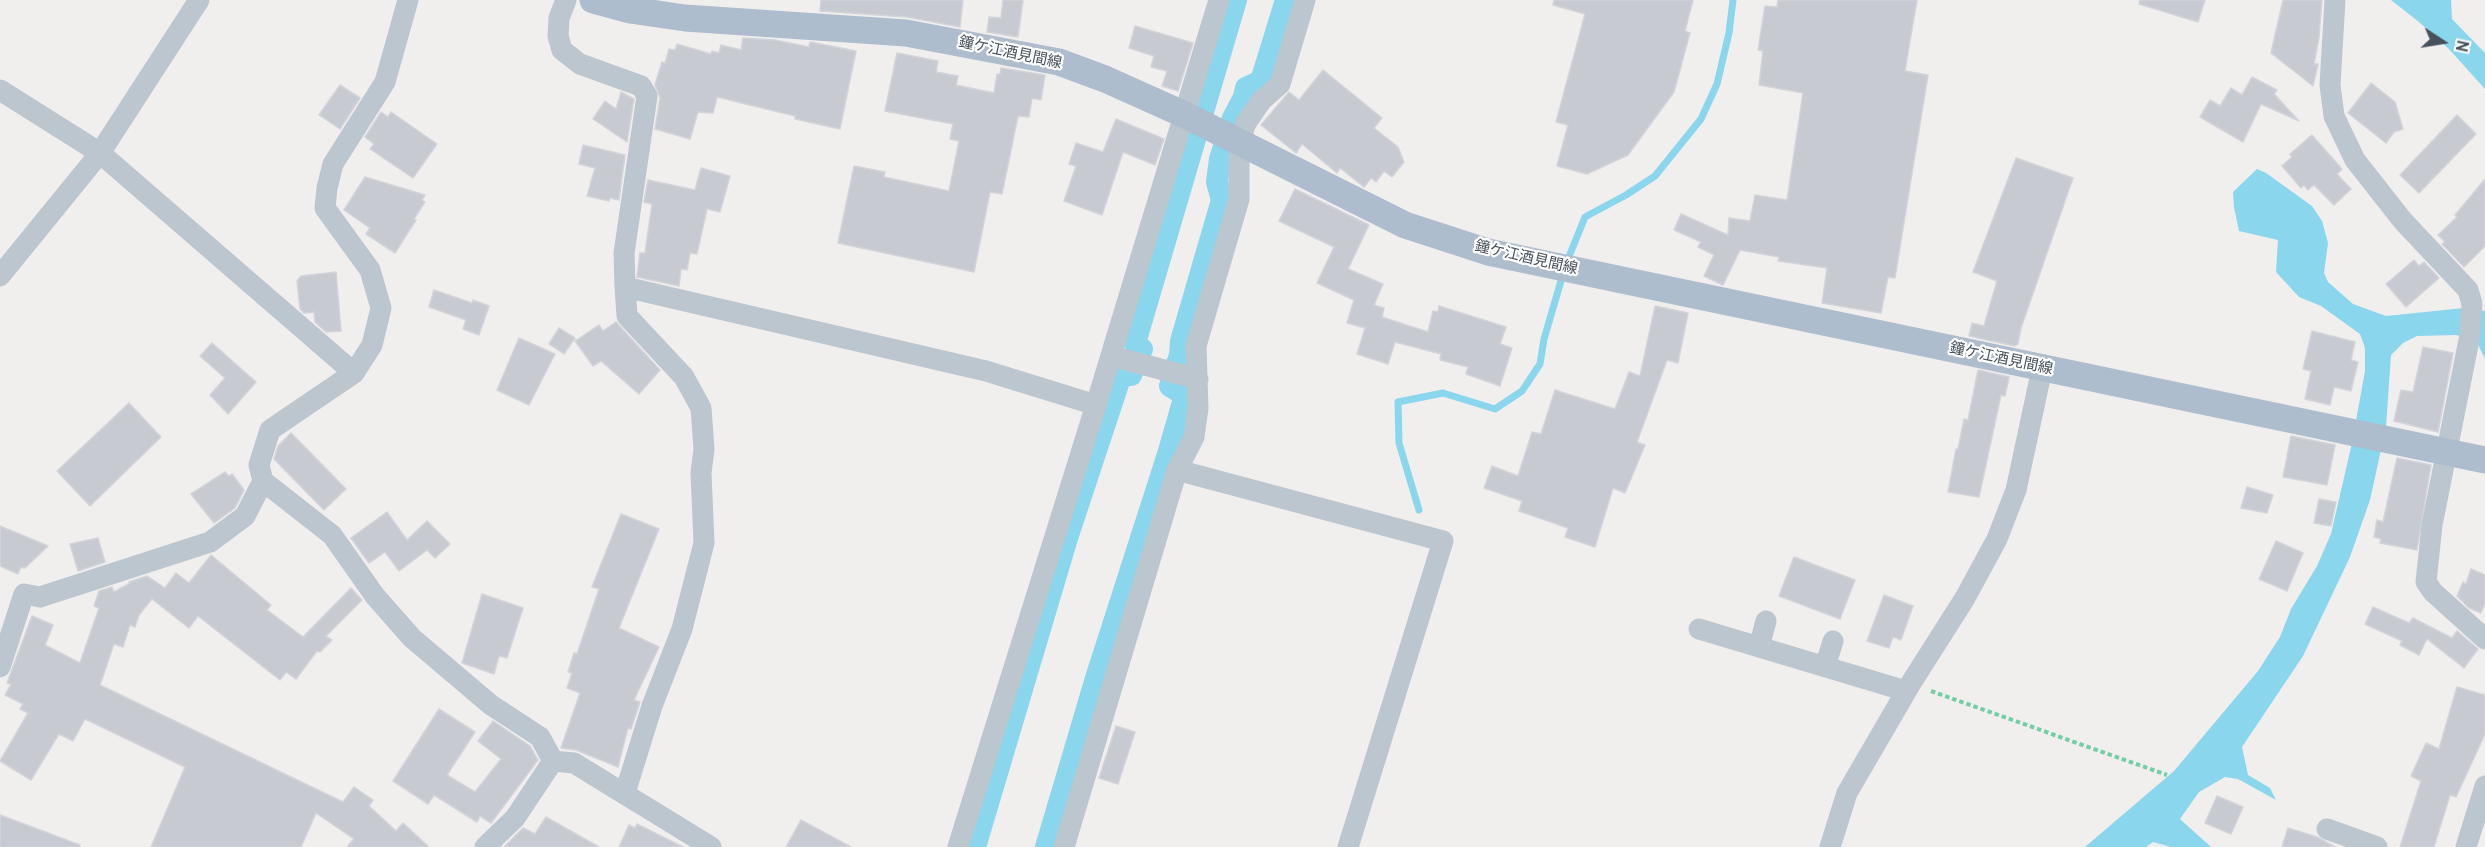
<!DOCTYPE html>
<html>
<head>
<meta charset="utf-8">
<style>
	body { margin:0 }
	#map { position:relative; width:2485px; height:847px; overflow:hidden; background:#f1eeee; font-family:Overpass,sans-serif }
	canvas { display:block }
	.north { position:absolute; left:2413px; top:12px; width:60px; height:60px; -webkit-text-stroke:4px #fff; paint-order:stroke; rotate:102deg; font-size:16px; font-weight:700; line-height:24px; text-align:center; color:#46515c }
	.north::after { content:''; display:block; margin:auto; width:21px; height:27px; background:#46515c; clip-path:polygon(50% 0,100% 100%,50% 72%,0 100%) }
</style>
</head>
<body>
<div id="map">
<canvas width="2485" height="847"></canvas>
<div class="north">N</div>
</div>
<script>
const ctx = document.querySelector('canvas').getContext('2d');
ctx.lineJoin = 'round';
function fill(path, color) { ctx.fillStyle = color; ctx.fill(path, 'evenodd'); }
const poly = rows => new Path2D(rows.map(r => 'M' + r).join(''));
function strokePath(path, color, width, dash) { ctx.strokeStyle = color; ctx.lineWidth = width; ctx.lineCap = dash ? 'butt' : 'round'; ctx.setLineDash(dash || []); ctx.stroke(path); }
function drawText(font, color, halo, rows, align = 'center') {
  ctx.font = font + ' Overpass,"Noto Sans JP",sans-serif'; ctx.lineWidth = 4.5; ctx.setLineDash([]); ctx.textBaseline = 'middle'; ctx.strokeStyle = halo; ctx.fillStyle = color; for (const [text, x, y, turn = 0] of rows) {
    ctx.save(); ctx.translate(x, y); ctx.rotate((+turn || 0) * Math.PI / 180); ctx.textAlign = isNaN(turn) ? turn : align; if (halo) ctx.strokeText(text, 0, 0); ctx.fillText(text, 0, 0); ctx.restore();
  }
}
fill(poly([
	[2391,0,2451,0,2452,19,2485,53,2485,89,2449,49,2419,22],
	[2257,169,2266,173,2312,206,2322,221,2328,243,2324,273,2328,282,2353,304,2386,316,2464,308,2485,311,2485,359,2476,340,2456,335,2417,336,2403,343,2391,355,2386,427,2370,500,2350,557,2303,656,2242,747,2248,775,2270,788,2276,800,2238,779,2225,777,2199,792,2180,819,2211,847,2171,847,2153,842,2146,847,2085,847,2174,771,2258,671,2280,637,2291,609,2317,566,2331,534,2352,443,2365,371,2365,348,2360,334,2321,306,2299,297,2276,272,2278,240,2239,231,2234,207,2233,192]
]), '#89d6ed');
strokePath(poly([
	[1566,264,1585,217,1626,195,1655,176,1701,119,1717,84,1729,33,1733,0],
	[1419,510,1399,443,1398,402,1443,393,1495,409,1522,391,1540,364,1544,339,1563,274]
]), '#89d6ed', 7);
strokePath(poly([
	[975,847,1067,538,1121,375,1131,375,1142,349,1135,343,1236,0],
	[1046,847,1096,678,1169,451,1185,395,1170,386,1180,355,1181,341,1222,200,1217,182,1220,159,1233,118,1244,97,1246,88,1261,81,1286,0]
]), '#89d6ed', 22);
const building = poly([
	[821,0,963,0,960,27,907,17,820,11,821,0],
	[1003,0,1023,0,1018,37,987,32,989,17,1001,18,1003,0],
	[1554,0,1693,0,1685,31,1690,33,1674,92,1628,155,1587,174,1557,166,1568,125,1556,122,1585,14,1553,5,1554,0],
	[1778,0,1917,0,1905,71,1928,75,1895,278,1888,277,1881,313,1822,303,1827,268,1778,261,1779,257,1740,250,1723,285,1704,276,1714,255,1698,247,1701,242,1674,230,1681,214,1728,235,1729,218,1750,221,1755,195,1787,200,1803,93,1759,85,1763,51,1758,50,1765,6,1777,7,1778,0],
	[2140,0,2205,0,2198,22,2139,4,2140,0],
	[2283,0,2322,0,2319,37,2314,64,2318,64,2313,86,2271,53,2283,0],
	[1135,26,1193,43,1178,91,1162,86,1167,71,1151,67,1154,56,1129,48,1135,26],
	[743,38,775,40,809,47,810,42,856,51,840,129,795,119,795,116,717,97,713,113,698,112,690,139,655,129,660,98,655,85,662,62,665,63,669,49,675,50,677,44,711,54,712,51,719,53,721,45,741,50,743,38],
	[897,53,938,61,936,72,958,76,956,85,994,93,997,74,1000,74,1001,68,1045,75,1041,100,1032,98,1029,117,1018,116,1002,194,990,192,974,272,838,243,854,166,885,172,884,177,949,191,959,141,950,139,953,124,885,111,897,53],
	[1323,70,1382,118,1374,128,1398,147,1404,162,1392,177,1384,171,1376,182,1371,178,1364,187,1340,168,1337,173,1302,144,1296,153,1261,125,1289,92,1299,100,1323,70],
	[2252,77,2277,90,2274,94,2299,121,2261,104,2243,142,2200,117,2210,100,2220,106,2231,88,2242,95,2252,77],
	[2371,83,2395,102,2403,129,2394,132,2386,143,2348,113,2371,83],
	[340,85,360,98,340,129,319,115,340,85],
	[621,92,634,99,627,142,593,119,605,101,616,109,621,92],
	[381,112,388,117,391,112,437,144,413,178,370,149,374,144,365,137,381,112],
	[2457,115,2476,134,2419,193,2400,175,2457,115],
	[1116,119,1164,139,1155,165,1123,152,1102,215,1064,201,1076,166,1069,164,1076,143,1103,152,1116,119],
	[2312,135,2342,169,2337,174,2351,189,2334,205,2314,185,2308,190,2304,185,2301,188,2282,166,2292,157,2290,154,2312,135],
	[583,145,625,155,619,200,610,198,609,201,587,196,595,168,579,164,583,145],
	[2016,158,2073,178,2021,328,2018,344,2015,346,1969,336,1972,323,1984,326,1997,281,1973,272,2016,158],
	[701,168,730,176,720,212,707,209,697,254,690,253,687,270,681,269,679,286,637,277,640,253,645,253,652,204,644,202,648,180,695,190,701,168],
	[365,177,425,195,422,200,425,202,414,219,416,220,395,253,366,234,370,228,344,210,365,177],
	[2485,179,2485,246,2464,267,2442,244,2445,242,2438,235,2457,217,2455,215,2485,179],
	[1295,189,1369,225,1348,269,1383,284,1374,305,1384,308,1382,317,1428,332,1433,311,1438,312,1439,306,1506,327,1500,344,1512,348,1500,386,1466,374,1468,367,1440,360,1441,354,1395,342,1388,364,1357,354,1365,328,1347,323,1354,300,1317,283,1334,247,1279,221,1295,189],
	[2414,260,2419,266,2424,262,2439,278,2406,307,2386,284,2414,260],
	[336,272,341,331,326,332,315,322,314,312,304,313,300,309,297,281,301,276,336,272],
	[434,290,472,303,473,300,489,306,479,335,463,329,466,320,429,307,434,290],
	[1655,306,1688,313,1678,363,1667,360,1637,442,1645,445,1625,493,1613,488,1595,547,1565,537,1568,528,1519,511,1522,501,1484,488,1492,466,1518,476,1532,432,1541,434,1555,390,1615,409,1629,372,1640,376,1655,306],
	[616,322,660,370,639,394,601,361,593,366,575,341,599,325,603,331,616,322],
	[559,328,575,338,564,354,549,344,559,328],
	[2312,331,2355,342,2351,360,2358,362,2351,391,2334,387,2330,405,2305,399,2311,371,2303,369,2312,331],
	[519,338,555,354,529,405,497,390,519,338],
	[212,343,256,382,228,414,210,395,225,378,200,356,212,343],
	[2423,347,2453,353,2438,432,2394,421,2401,390,2413,392,2423,347],
	[1978,370,2009,377,2005,396,2001,395,1979,497,1948,492,1956,449,1958,449,1964,419,1968,420,1978,370],
	[129,403,161,437,90,506,57,471,129,403],
	[291,433,346,489,324,510,274,459,278,446,291,433],
	[2291,436,2335,445,2327,485,2283,477,2291,436],
	[2397,458,2431,465,2417,550,2380,543,2381,539,2374,537,2377,520,2383,522,2397,458],
	[225,472,229,476,232,474,244,490,235,508,214,523,191,494,225,472],
	[2247,487,2273,495,2267,513,2241,508,2247,487],
	[2319,499,2336,502,2331,526,2314,523,2319,499],
	[387,512,407,540,427,521,450,544,435,558,427,550,399,571,385,552,369,563,351,538,387,512],
	[621,514,659,529,619,628,659,647,634,700,640,702,631,729,628,728,618,767,576,750,561,748,580,693,567,688,572,673,568,672,574,653,577,654,599,589,592,587,621,514],
	[0,526,48,546,25,568,21,567,18,574,0,566,0,526],
	[98,538,105,562,78,571,70,544,98,538],
	[2276,541,2303,553,2287,591,2259,579,2276,541],
	[211,555,271,605,267,610,303,637,351,588,362,600,326,636,332,640,320,652,317,651,296,679,286,672,280,680,198,616,189,628,152,599,139,615,135,627,130,625,123,647,114,644,100,685,343,802,354,787,373,800,369,806,396,831,403,823,429,847,347,847,354,839,316,813,301,847,151,847,185,767,85,719,73,741,59,734,31,780,0,761,28,713,20,709,23,704,5,695,11,684,7,683,32,616,53,625,45,645,80,663,99,608,94,606,99,591,112,587,114,592,130,583,129,582,147,576,165,588,176,573,189,583,211,555],
	[1794,557,1855,580,1840,619,1779,596,1794,557],
	[2471,569,2485,575,2485,603,2481,613,2469,608,2457,596,2463,582,2466,584,2471,569],
	[482,594,523,608,507,658,499,656,494,674,462,663,482,594],
	[1884,595,1913,606,1901,640,1893,637,1889,648,1867,641,1884,595],
	[2373,607,2409,623,2413,618,2452,638,2457,631,2478,649,2464,668,2427,639,2419,655,2400,645,2402,641,2365,624,2373,607],
	[2457,687,2485,695,2485,734,2456,797,2450,795,2434,847,2400,847,2421,781,2411,776,2426,743,2439,749,2457,687],
	[439,709,475,732,447,775,475,792,501,759,478,741,493,721,530,746,538,760,491,823,480,816,477,822,434,795,428,804,393,781,439,709],
	[1116,726,1135,732,1118,784,1099,778,1116,726],
	[2217,796,2243,807,2231,834,2205,823,2217,796],
	[0,815,80,845,80,847,0,847,0,815],
	[546,817,599,847,504,847,523,828,535,834,546,817],
	[801,820,851,847,786,847,801,820],
	[637,824,683,847,619,847,629,825,635,828,637,824],
	[2288,828,2317,837,2335,847,2282,847,2288,828]
]);
fill(building, '#c8cad1');
strokePath(building, '#d2d4da', 1.5);
strokePath(poly([
	[1931,691,2167,775]
]), '#74cea3', 4, [4.5, 3]);
strokePath(poly([
	[408,0,385,82,333,164,327,188,325,208,370,270,381,308,372,345,354,373,270,430,259,465,263,481,332,535,375,596,412,638,491,705,540,737,553,761],
	[566,0,559,18,558,36,562,50,580,64,641,86,647,96,624,253,625,287],
	[2335,0,2330,85,2334,116,2355,160,2403,221,2468,290,2472,304,2469,340,2432,525,2426,582,2433,592,2485,639],
	[0,90,100,153,354,373],
	[0,276,100,153,199,0],
	[1111,356,1198,379],
	[1177,470,1443,541,1348,847],
	[1699,629,1906,691],
	[1759,647,1766,621],
	[0,667,24,594,40,597,210,542,245,516,263,481],
	[1825,667,1833,641],
	[553,761,574,763,711,847],
	[625,793,652,706,682,629,704,543,701,473,704,449,701,408,684,377,627,316,625,287,986,371,1096,405],
	[2327,829,2377,847],
	[485,847,515,818,553,761],
	[958,847,1096,405,1219,0],
	[1064,847,1177,470,1194,437,1198,408,1196,346,1239,199,1239,142,1246,123,1261,101,1280,84,1305,0],
	[1830,847,1847,793,1911,683,1965,598,1997,539,2016,490,2042,369],
	[2466,847,2485,786]
]), '#bcc6ce', 21);
strokePath(poly([
	[593,0,630,10,685,18,906,33,1059,62,1105,79,1183,114,1405,225,1488,252,2485,460]
]), '#aebdce', 27);
drawText('15px', '#46515c', '#fff', [
	["鐘ケ江酒見間線",1010,54,12],
	["鐘ケ江酒見間線",1526,259,13],
	["鐘ケ江酒見間線",2001,360,12]
]);
</script>
</body>
</html>
